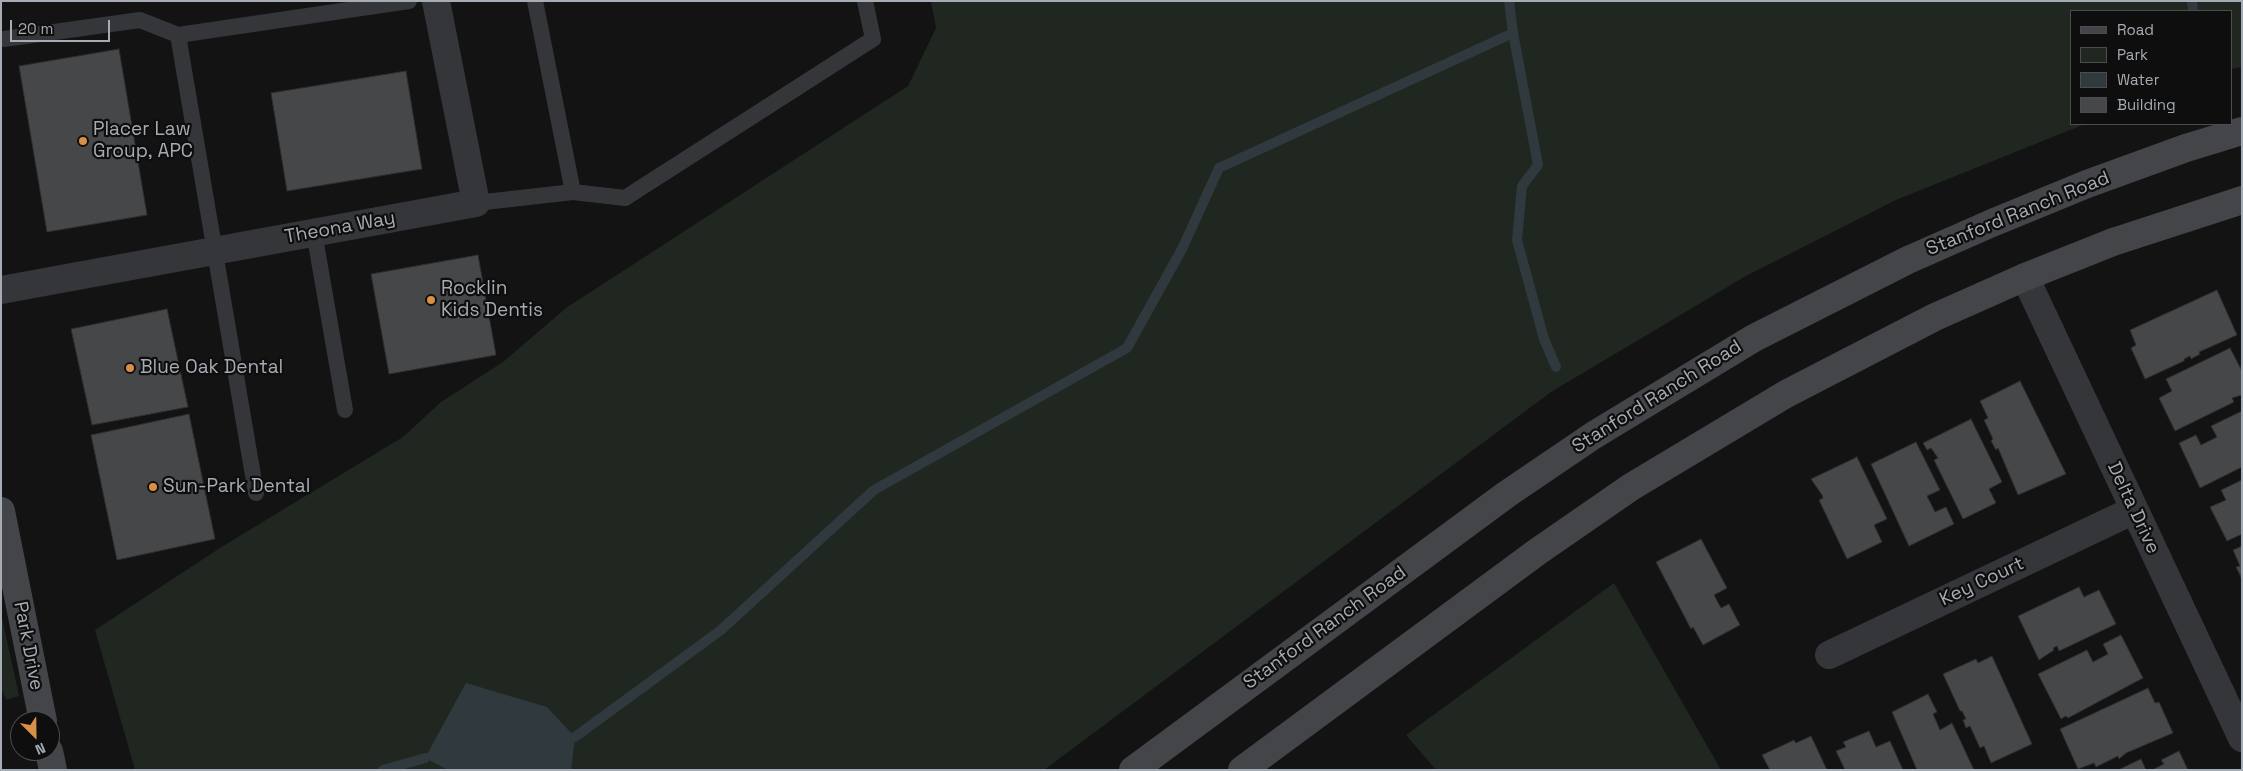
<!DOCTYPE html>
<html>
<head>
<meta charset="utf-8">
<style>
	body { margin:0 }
	#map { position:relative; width:2243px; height:771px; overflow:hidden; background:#131314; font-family:"Space Grotesk",sans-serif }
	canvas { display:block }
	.frame { position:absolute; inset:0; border:2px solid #a6acb3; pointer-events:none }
	.legend { position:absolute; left:2070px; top:10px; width:162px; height:115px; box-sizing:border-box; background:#0e0e0f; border:1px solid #4b4d51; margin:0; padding:6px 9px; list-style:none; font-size:15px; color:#a6acb3 }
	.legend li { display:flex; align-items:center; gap:10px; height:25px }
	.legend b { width:25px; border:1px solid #4b4d51 }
	.north { position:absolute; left:10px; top:711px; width:50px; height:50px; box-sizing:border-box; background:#0e0e0f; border:1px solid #4b4d51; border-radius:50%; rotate:157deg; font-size:14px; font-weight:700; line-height:20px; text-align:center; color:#a6acb3 }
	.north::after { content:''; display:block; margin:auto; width:18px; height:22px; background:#da8f46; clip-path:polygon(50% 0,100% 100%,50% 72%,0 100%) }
	.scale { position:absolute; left:10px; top:20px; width:100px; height:22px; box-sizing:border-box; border:2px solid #a6acb3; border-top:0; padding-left:6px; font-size:15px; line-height:18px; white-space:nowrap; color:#a6acb3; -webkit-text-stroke:4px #0e0e0f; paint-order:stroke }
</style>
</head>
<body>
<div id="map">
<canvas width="2243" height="771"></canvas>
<div class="frame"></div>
<ul class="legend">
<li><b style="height:6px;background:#434549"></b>Road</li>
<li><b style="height:14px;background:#202620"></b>Park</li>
<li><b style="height:14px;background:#30393d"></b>Water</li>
<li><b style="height:14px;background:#454749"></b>Building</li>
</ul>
<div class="north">N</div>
<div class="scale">20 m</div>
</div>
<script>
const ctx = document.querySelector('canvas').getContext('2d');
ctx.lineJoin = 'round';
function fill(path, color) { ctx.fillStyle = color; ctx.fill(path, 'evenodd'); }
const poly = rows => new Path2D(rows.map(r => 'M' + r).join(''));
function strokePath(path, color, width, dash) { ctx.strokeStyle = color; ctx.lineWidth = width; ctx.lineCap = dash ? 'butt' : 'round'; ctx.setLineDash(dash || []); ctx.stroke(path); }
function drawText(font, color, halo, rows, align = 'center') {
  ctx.font = font + ' "Space Grotesk",sans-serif'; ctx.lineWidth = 4.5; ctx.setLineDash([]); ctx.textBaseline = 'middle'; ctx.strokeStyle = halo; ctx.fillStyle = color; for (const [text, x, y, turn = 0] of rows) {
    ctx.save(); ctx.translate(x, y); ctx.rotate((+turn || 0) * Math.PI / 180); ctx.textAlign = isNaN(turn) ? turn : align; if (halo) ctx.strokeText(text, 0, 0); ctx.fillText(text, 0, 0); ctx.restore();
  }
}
fill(poly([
	[931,1,2242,1,2242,67,2232,69,2232,11,2072,11,2072,124,2085,124,1896,200,1746,276,1551,392,1044,770,135,770,95,630,223,546,403,437,441,402,503,362,566,308,908,86,936,28],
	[1614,583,1721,770,1436,770,1406,735],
	[1,613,19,696,6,700,1,688]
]), '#202620');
fill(poly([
	[466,683,547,707,575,737,571,770,448,770,425,758]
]), '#30393d');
strokePath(poly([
	[2192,1,2193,11],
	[1513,33,1538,165,1522,186,1517,240,1544,339,1556,367],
	[575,737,721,630,874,490,1127,348,1182,249,1219,168,1513,33,1509,1],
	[383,770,425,758]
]), '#30393d', 10);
const building = poly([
	[119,49,147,215,47,232,19,66,119,49],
	[406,71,422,169,287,191,271,93,406,71],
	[478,255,496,355,389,374,371,274,478,255],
	[2217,290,2237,335,2199,352,2200,354,2191,359,2190,356,2184,359,2184,361,2145,379,2131,348,2136,345,2130,330,2217,290],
	[167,309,188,407,92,425,71,329,167,309],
	[2230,348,2242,371,2242,395,2232,398,2234,402,2175,431,2159,398,2172,391,2166,379,2230,348],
	[2020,381,2066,474,2018,495,1998,448,1996,450,1991,441,1993,439,1984,420,1988,418,1980,401,2020,381],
	[2242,411,2242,467,2200,488,2179,443,2196,435,2201,445,2217,437,2211,426,2242,411],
	[189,414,215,539,117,560,91,435,189,414],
	[1971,419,2002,482,1989,489,1996,503,1963,519,1934,460,1938,458,1931,448,1927,450,1923,443,1971,419],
	[1916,442,1940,490,1927,496,1935,512,1946,507,1954,524,1909,546,1871,464,1916,442],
	[1857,457,1887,519,1874,525,1882,542,1847,559,1819,500,1823,498,1822,495,1811,479,1857,457],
	[2242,480,2242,534,2227,541,2210,507,2226,500,2221,490,2242,480],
	[1701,539,1727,588,1714,595,1721,608,1729,604,1740,625,1703,645,1693,627,1691,629,1656,562,1701,539],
	[2242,546,2242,579,2236,567,2240,566,2233,550,2242,546],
	[2079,587,2084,597,2099,590,2116,624,2059,651,2057,646,2053,648,2054,650,2039,660,2018,616,2079,587],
	[2121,635,2143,678,2068,718,2066,716,2061,719,2038,674,2087,650,2093,662,2108,654,2103,644,2121,635],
	[1992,656,2032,744,1991,763,1984,746,1980,748,1970,726,1966,728,1963,720,1966,719,1962,711,1960,711,1943,674,1976,659,1978,663,1992,656],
	[2148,688,2155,703,2159,702,2173,733,2126,753,2119,759,2118,756,2096,767,2094,763,2078,769,2060,729,2148,688],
	[1928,694,1937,712,1933,714,1940,730,1952,723,1974,770,1917,770,1892,712,1928,694],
	[1869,731,1876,747,1890,741,1903,770,1845,770,1836,751,1846,747,1843,742,1869,731],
	[1811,736,1827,770,1770,770,1762,755,1794,740,1796,743,1811,736],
	[2179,751,2188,770,2152,770,2164,764,2161,760,2179,751],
	[2141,759,2146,770,2118,770,2141,759]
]);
fill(building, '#454749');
strokePath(building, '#2d2e30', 1);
strokePath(poly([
	[535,1,573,192],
	[4,39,140,20,178,35],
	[476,203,573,192,625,198,873,39,865,1],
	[314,232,345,410],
	[256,493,178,35,409,1]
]), '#353639', 16);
strokePath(poly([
	[2025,277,2242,738],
	[1,290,476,203,436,1],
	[1829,655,2134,510]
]), '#353639', 28);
strokePath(poly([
	[1,511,43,721],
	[49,751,53,770],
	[1133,770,1507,494,1594,435,1754,338,1908,260,1992,223,2087,184,2186,148,2242,131],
	[1242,770,1537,552,1631,487,1786,394,1935,317,2025,277,2113,242,2242,200]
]), '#434549', 28);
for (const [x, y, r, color] of [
	[83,141,5,"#da8f46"],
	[431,300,5,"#da8f46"],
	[130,368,5,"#da8f46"],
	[153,487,5,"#da8f46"]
]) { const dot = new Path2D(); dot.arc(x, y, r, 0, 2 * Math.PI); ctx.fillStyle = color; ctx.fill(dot); strokePath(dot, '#0e0e0f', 2); }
drawText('19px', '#a6acb3', '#0e0e0f', [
	["Placer Law",93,130],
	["Group, APC",93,152],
	["Rocklin",441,289],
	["Kids Dentis",441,311],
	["Blue Oak Dental",140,368],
	["Sun-Park Dental",163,487]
], 'left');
drawText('19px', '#a6acb3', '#0e0e0f', [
	["Stanford Ranch Road",2018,214,-22],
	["Theona Way",340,228,-10],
	["Stanford Ranch Road",1657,397,-32],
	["Delta Drive",2133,508,65],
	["Key Court",1982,582,-25],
	["Stanford Ranch Road",1325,628,-36],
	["Park Drive",28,646,79]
]);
</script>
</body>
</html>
